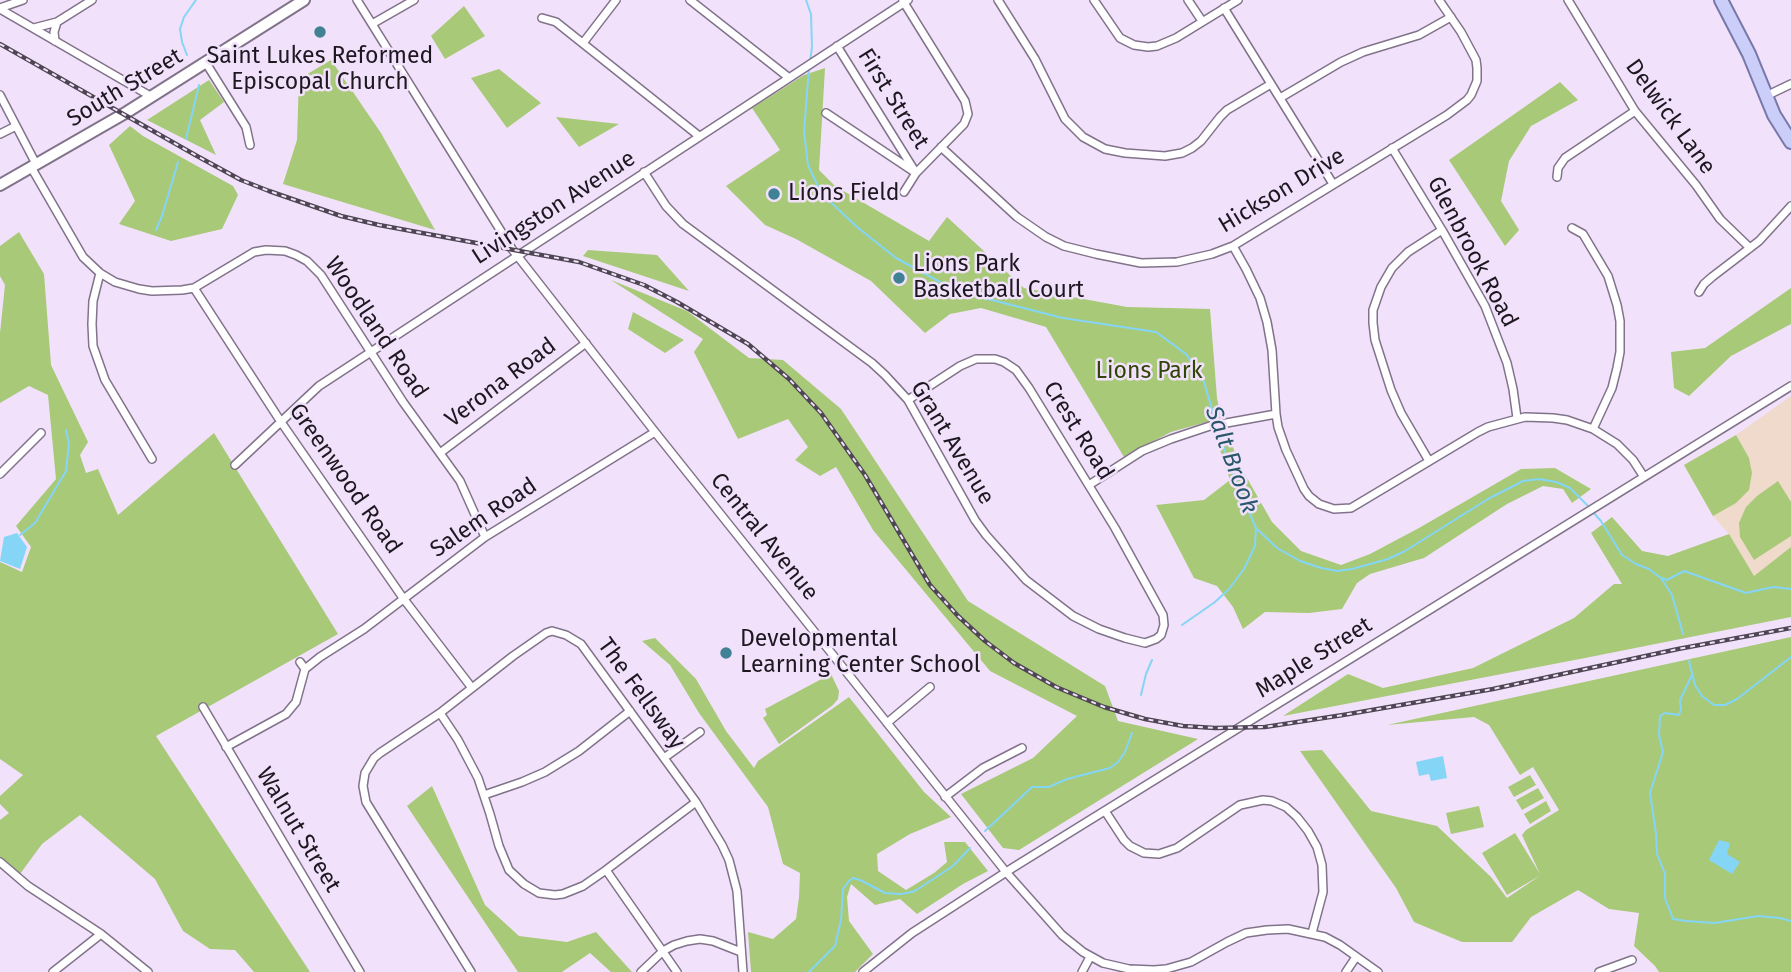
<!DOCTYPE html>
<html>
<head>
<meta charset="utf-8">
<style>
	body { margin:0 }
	canvas { display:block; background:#f1e1fb }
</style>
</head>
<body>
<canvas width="1791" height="972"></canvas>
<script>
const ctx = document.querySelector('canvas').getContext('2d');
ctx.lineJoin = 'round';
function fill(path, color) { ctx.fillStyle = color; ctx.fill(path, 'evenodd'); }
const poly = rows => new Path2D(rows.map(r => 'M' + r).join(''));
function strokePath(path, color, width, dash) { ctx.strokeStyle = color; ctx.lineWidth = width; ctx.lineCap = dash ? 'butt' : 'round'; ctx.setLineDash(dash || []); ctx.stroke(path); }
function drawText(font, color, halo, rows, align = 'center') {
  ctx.font = font + ' "Fira Sans",sans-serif'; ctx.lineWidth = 5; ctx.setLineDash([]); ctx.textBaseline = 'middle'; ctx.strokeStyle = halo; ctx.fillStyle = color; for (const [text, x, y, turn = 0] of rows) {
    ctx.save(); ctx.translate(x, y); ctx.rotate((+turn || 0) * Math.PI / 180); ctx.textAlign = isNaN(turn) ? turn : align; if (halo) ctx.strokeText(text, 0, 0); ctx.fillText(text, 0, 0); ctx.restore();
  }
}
fill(poly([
	[1791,396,1791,547,1754,577,1729,534,1713,516,1684,465,1736,435]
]), '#efdacc');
fill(poly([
	[464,6,485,36,445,59,431,36],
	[331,60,381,133,435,230,283,184,297,140,299,79],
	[825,68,819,170,835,186,929,241,947,217,1024,288,1127,307,1210,309,1217,398,1221,418,1171,432,1124,457,1046,327,981,308,950,314,925,333,871,281,796,239,765,225,726,186,780,150,752,108,804,75],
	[499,69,541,103,507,128,471,78],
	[209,80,224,102,200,120,216,155,147,120],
	[1560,82,1578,100,1531,126,1509,161,1501,201,1519,230,1505,246,1449,160],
	[556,117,619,124,579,147],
	[130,126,143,136,233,186,238,195,222,229,171,241,119,224,135,201,109,145],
	[19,232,44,274,51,365,88,442,80,455,86,473,98,469,118,515,214,433,338,634,156,736,310,972,254,972,235,950,210,949,183,931,155,879,80,815,42,844,20,874,0,858,0,820,9,813,0,804,0,796,23,775,0,759,0,562,22,572,31,547,16,526,56,479,48,395,29,386,0,403,0,333,5,285,0,276,0,246],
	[588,250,657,255,689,291,583,256],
	[611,280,687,311,749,358,783,360,841,409,968,601,1105,686,1118,721,1198,739,1019,850,1003,848,961,794,1033,758,1077,716,990,671,873,530,836,467,820,476,795,460,808,447,788,419,738,439,694,352,703,339],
	[1791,288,1791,324,1731,356,1689,396,1674,388,1671,352,1705,348],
	[633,312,684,340,665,353,628,329],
	[1736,435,1749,458,1752,473,1749,490,1736,503,1713,516,1684,465],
	[1229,436,1239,464,1272,522,1301,551,1341,565,1370,554,1419,528,1521,469,1555,468,1591,489,1572,503,1563,489,1543,486,1507,504,1424,558,1370,574,1357,583,1342,609,1309,613,1265,612,1243,629,1233,607,1217,586,1194,578,1156,505,1204,500,1230,480,1217,441],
	[1778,481,1791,502,1791,536,1754,560,1740,537,1739,523,1746,507,1757,496],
	[1612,517,1642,551,1668,556,1729,534,1754,576,1791,547,1791,617,1585,658,1283,716,1348,674,1383,688,1473,668,1574,618,1614,584,1622,584,1591,533],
	[1791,637,1791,972,1659,972,1655,966,1634,946,1639,913,1609,909,1578,890,1531,917,1512,942,1462,942,1414,922,1396,888,1300,751,1322,750,1371,811,1437,826,1491,877,1507,898,1541,875,1507,895,1482,853,1515,833,1540,874,1522,835,1526,830,1559,810,1533,767,1520,775,1489,725,1474,717,1387,725],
	[655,638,696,679,726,731,754,768,758,761,849,697,924,792,951,817,910,834,877,854,878,871,906,890,934,873,947,862,944,842,965,842,988,871,963,884,917,914,900,899,875,905,851,884,847,897,849,921,873,954,855,972,751,972,748,932,773,939,796,919,799,897,800,873,783,864,768,807,699,713,670,665,642,641],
	[831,674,839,691,838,699,833,705,779,744,763,718,767,715,765,709],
	[1530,775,1536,785,1514,797,1508,787],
	[432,786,485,905,519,936,567,942,596,932,632,972,611,972,590,953,562,972,518,972,407,806],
	[1538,788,1544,798,1522,810,1516,800],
	[1546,801,1551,811,1530,824,1524,814],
	[1479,806,1484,827,1451,834,1446,813]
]), '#a8c977');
fill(poly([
	[17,533,27,547,20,569,0,561,4,537],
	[1443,756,1447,778,1431,781,1429,774,1419,776,1416,762],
	[1719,840,1730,843,1727,854,1740,862,1732,874,1709,860]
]), '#85d5f7');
strokePath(poly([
	[806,0,811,14,812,47,810,62],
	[187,55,182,42,180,29,184,17,196,0],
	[809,68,804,132,808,165,821,193,857,227,896,258,940,282,980,297,1063,318,1156,332,1186,354,1204,382,1216,423],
	[186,139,199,85],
	[156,230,162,216,178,162],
	[1217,429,1236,482,1256,528,1277,548,1300,561,1321,568,1337,571,1352,569,1388,559,1405,551,1488,499,1523,481,1539,479,1556,482,1570,488,1589,507],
	[1592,511,1601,521,1622,555,1636,564,1649,569,1661,578,1672,595,1683,634],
	[20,535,35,523,66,471,69,444,66,430],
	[1662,578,1667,580,1684,571,1746,593,1773,587,1791,589],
	[1182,625,1215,602,1229,589,1244,569,1255,546,1256,528],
	[1689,661,1695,685,1702,696,1714,705,1725,705,1737,699,1791,657],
	[1692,675,1680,700,1681,709,1679,715,1665,713,1660,716,1659,735,1663,752,1650,793,1656,834,1657,854,1665,874,1665,898,1673,919,1686,921,1715,923,1758,916,1780,918,1791,921],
	[1141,695,1146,674,1152,660],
	[985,831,1032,787,1049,787,1067,779,1110,768,1118,762,1125,752,1132,733],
	[809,972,835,946,841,920,843,889,849,881,853,878,860,880,885,893,900,894,907,893,915,891,953,866,970,848]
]), '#85d5f7', 2);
const street = poly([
	[357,0,512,249,655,432,1006,872,1062,935,1083,952,1103,963,1129,969,1154,970,1166,969,1191,962,1227,942,1246,933,1267,930,1288,929,1325,937,1340,945,1378,972],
	[690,0,788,77],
	[998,0,1035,59,1065,119,1083,137,1105,149,1125,153,1165,156,1182,153,1192,148,1201,141,1220,117,1227,110,1271,84],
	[1094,0,1120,38,1134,45,1148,47,1157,46,1176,38,1238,0],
	[1188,0,1202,21],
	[1568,0,1635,111,1696,185,1720,219,1750,248],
	[903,1,965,101,968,114,964,124,916,173,904,192],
	[0,8,23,0],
	[1224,8,1333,184],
	[0,9,152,97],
	[542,18,556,22,699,136],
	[372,24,414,0],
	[34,28,57,22],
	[55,41,54,32,57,22,92,0],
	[583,43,616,0],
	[837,46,916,173],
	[206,63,246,127,250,145],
	[0,95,36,164],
	[1766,96,1791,84],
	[1280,98,1341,62,1363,52,1419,35,1451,17],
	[826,113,913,171],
	[0,134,16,126],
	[941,147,1017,217,1046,237,1064,246,1096,254,1141,263,1177,262,1212,254,1233,246,1447,115,1467,100,1471,95,1477,81,1477,68,1476,60,1461,32,1439,0],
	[1392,148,1442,230,1485,306,1507,363,1513,389,1517,418],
	[31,167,83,257,100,273,115,282,139,289,152,291,182,290,194,288,254,252,266,250,285,251,296,255,307,261,321,275,403,402,460,481,485,537],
	[644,172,666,206,683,224,872,363,885,375,908,400,975,520,986,535,1026,580,1073,616,1099,629,1125,638,1145,643,1156,639,1161,635,1164,625,1163,615,1115,528,1029,388,1016,370,1004,362,995,359,976,359,960,366,908,400],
	[1557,177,1558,168,1565,158,1635,111],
	[1572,228,1583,234,1608,276,1617,305,1620,321,1620,352,1617,368,1612,388,1593,429],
	[1233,246,1246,269,1260,298,1267,322,1272,350,1276,414,1278,427,1286,450,1304,489,1309,496,1319,504,1334,509,1351,508,1478,432,1488,427,1525,417,1553,418,1567,420,1593,429,1617,444,1633,460,1644,477],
	[100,273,93,301,92,324,93,346,105,380,152,459],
	[194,288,281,422,403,598,472,688],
	[1699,292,1704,284,1712,277,1759,241,1791,206],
	[440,453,586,343],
	[1429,461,1401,413,1391,390,1375,340,1373,323,1373,310,1381,287,1392,268,1408,252,1442,230],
	[235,465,319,386,908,0],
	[0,474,41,433],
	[1089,485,1142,451,1171,439,1210,426,1276,414],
	[305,669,320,657,364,629,485,537,655,432],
	[203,707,360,972],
	[440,713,458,740,478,778,490,814,499,846,509,870,524,884,539,893,555,895,563,894,583,886,606,870,696,802],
	[887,723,930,687],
	[226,747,286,714,296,702,305,669,300,662],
	[664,758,700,732],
	[484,795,522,782,545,772,579,751,630,711],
	[945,797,983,768,1022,748],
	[1105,811,1124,840,1130,846,1144,853,1159,854,1177,848,1240,805,1263,800,1272,801,1286,807,1297,817,1308,831,1317,847,1322,865,1323,892,1312,933],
	[0,862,28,886,101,934,148,972],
	[606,870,677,972],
	[53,972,101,934],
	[471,972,366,802,363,786,365,773,374,758,380,753,440,713,513,656,546,633,552,631,566,635,581,644,696,802,722,845,729,860,737,891,743,972],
	[641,972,663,951,674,945,687,941,700,939,713,941,741,952],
	[863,972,912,933,1014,867,1791,386],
	[1082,972,1090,957],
	[1346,972,1356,957],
	[1599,972,1632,960]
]);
const secondary = poly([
	[0,185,127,112,304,0]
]);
const primary = poly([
	[1721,0,1749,54,1774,115,1791,142]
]);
strokePath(street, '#81738a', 10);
strokePath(secondary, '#81738a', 14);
strokePath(primary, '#7878a9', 16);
strokePath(street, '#fff', 7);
strokePath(secondary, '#fff', 10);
strokePath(primary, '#cbcef8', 12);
const rail = poly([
	[0,44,197,156,241,180,269,191,341,216,379,225,579,262,644,285,677,302,748,344,789,379,821,413,865,475,930,585,958,616,985,641,1014,663,1056,687,1104,707,1145,719,1183,726,1215,728,1265,727,1343,715,1493,689,1678,649,1791,628]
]);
strokePath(rail, '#4e4653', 4.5);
strokePath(rail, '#f1e1fb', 2, [5]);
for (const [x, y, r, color] of [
	[320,32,7,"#408294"],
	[774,194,7,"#408294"],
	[899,278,7,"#408294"],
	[726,653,7,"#408294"]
]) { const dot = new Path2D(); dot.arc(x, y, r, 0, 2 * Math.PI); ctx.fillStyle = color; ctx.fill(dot); strokePath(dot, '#f1e1fb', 2.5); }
drawText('23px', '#1d1720', '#f1e1fb', [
	["Saint Lukes Reformed",320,57,"center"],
	["Episcopal Church",320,83,"center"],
	["Lions Field",788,194],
	["Lions Park",913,265],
	["Basketball Court",913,291],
	["Developmental",740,640],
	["Learning Center School",740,666]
], 'left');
drawText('23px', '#1d1720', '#f1e1fb', [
	["South Street",125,88,-31],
	["First Street",893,99,58],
	["Delwick Lane",1670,117,54],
	["Hickson Drive",1282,191,-31],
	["Livingston Avenue",554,208,-33],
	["Glenbrook Road",1472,252,62],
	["Woodland Road",376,328,56],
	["Verona Road",501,383,-37],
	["Crest Road",1078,431,58],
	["Grant Avenue",952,443,59],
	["Greenwood Road",345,479,55],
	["Salem Road",484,518,-34],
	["Central Avenue",764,537,51],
	["Maple Street",1314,658,-32],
	["The Fellsway",641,694,54],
	["Walnut Street",298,830,59]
]);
drawText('23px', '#314507', '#f1e1fb', [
	["Lions Park",1149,372]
]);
drawText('italic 24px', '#2a5769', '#f1e1fb', [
	["Salt Brook",1231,460,70]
]);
</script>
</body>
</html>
